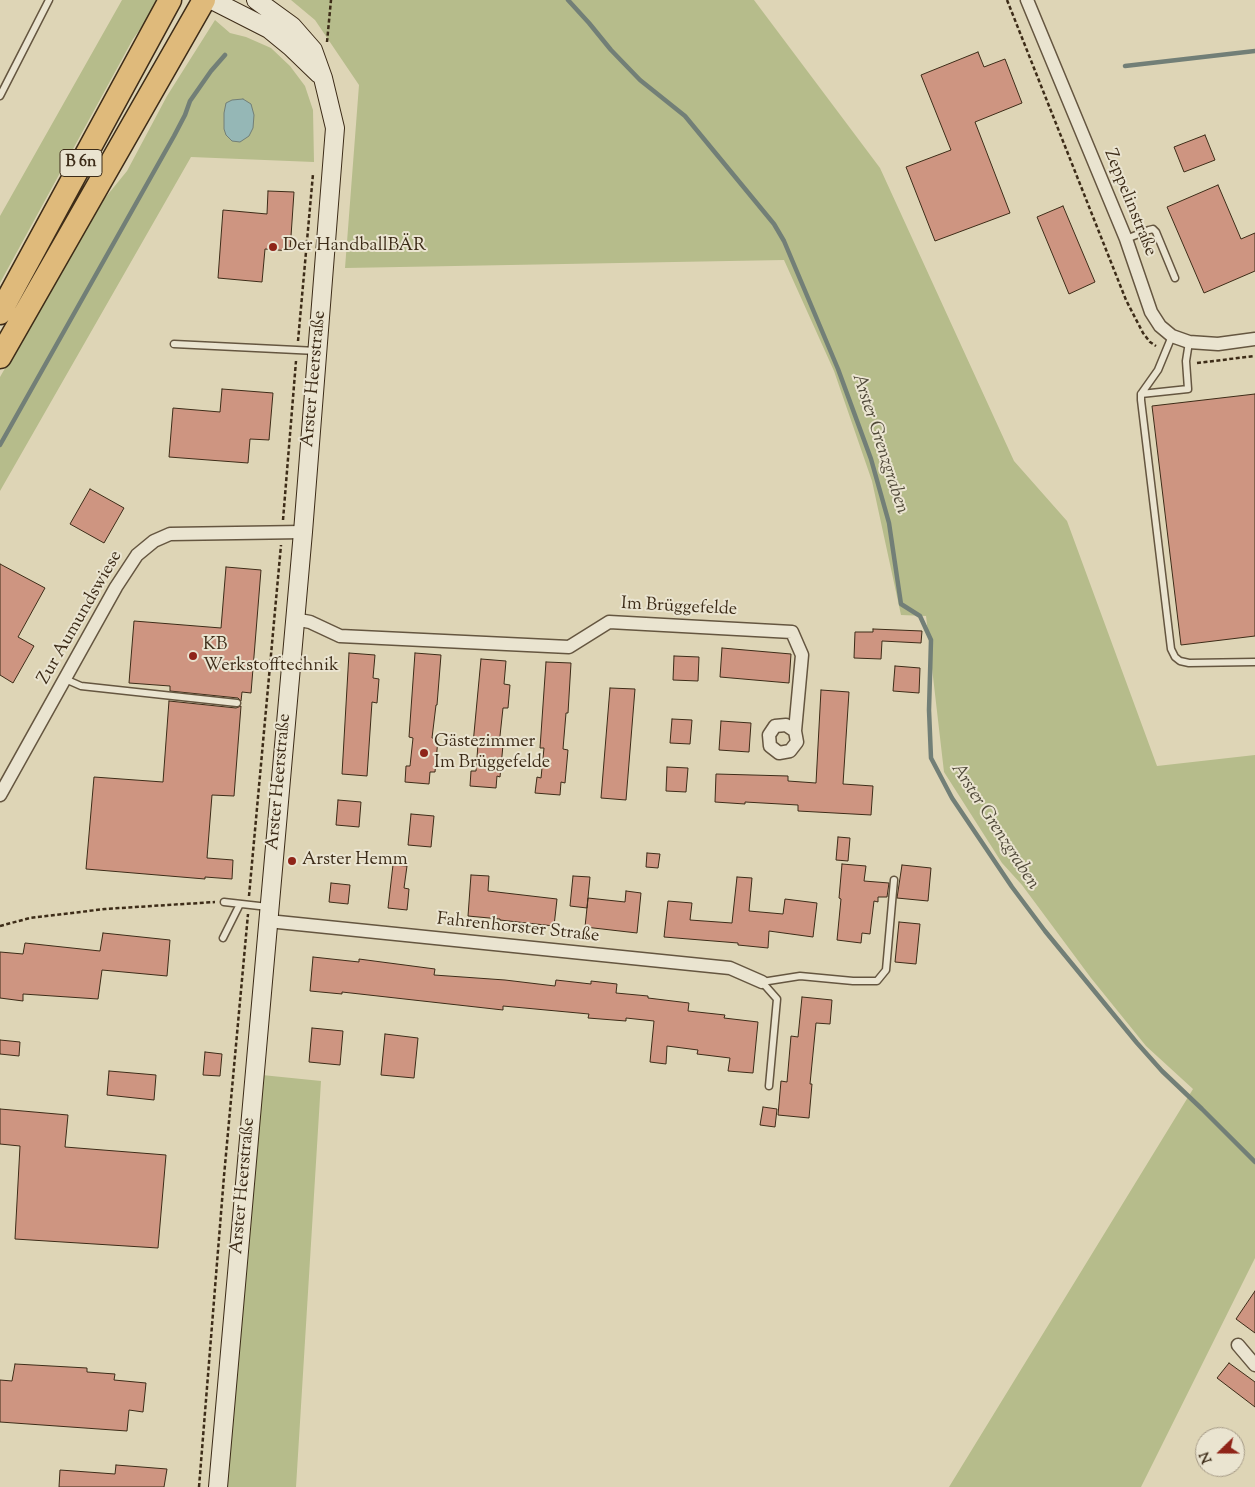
<!DOCTYPE html>
<html>
<head>
<meta charset="utf-8">
<style>
	body { margin:0 }
	#map { position:relative; width:1255px; height:1487px; overflow:hidden; background:#ded5b6; font-family:"Sorts Mill Goudy",serif }
	canvas { display:block }
	.north { position:absolute; left:1195px; top:1427px; width:50px; height:50px; box-sizing:border-box; background:#eae4d0; border:1px solid #a59a86; border-radius:50%; rotate:248deg; font-size:14px; font-weight:700; line-height:20px; text-align:center; color:#3d2c18 }
	.north::after { content:''; display:block; margin:auto; width:18px; height:22px; background:#8f2418; clip-path:polygon(50% 0,100% 100%,50% 72%,0 100%) }
</style>
</head>
<body>
<div id="map">
<canvas width="1255" height="1487"></canvas>
<div class="north">N</div>
</div>
<script>
const ctx = document.querySelector('canvas').getContext('2d');
ctx.lineJoin = 'round';
function fill(path, color) { ctx.fillStyle = color; ctx.fill(path, 'evenodd'); }
const poly = rows => new Path2D(rows.map(r => 'M' + r).join(''));
function strokePath(path, color, width, dash) { ctx.strokeStyle = color; ctx.lineWidth = width; ctx.lineCap = dash ? 'butt' : 'round'; ctx.setLineDash(dash || []); ctx.stroke(path); }
function drawText(font, color, halo, rows, align = 'center') {
  ctx.font = font + ' "Sorts Mill Goudy",serif'; ctx.lineWidth = 4; ctx.setLineDash([]); ctx.textBaseline = 'middle'; ctx.strokeStyle = halo; ctx.fillStyle = color; for (const [text, x, y, turn = 0] of rows) {
    ctx.save(); ctx.translate(x, y); ctx.rotate((+turn || 0) * Math.PI / 180); ctx.textAlign = isNaN(turn) ? turn : align; if (halo) ctx.strokeText(text, 0, 0); ctx.fillText(text, 0, 0); ctx.restore();
  }
}
fill(poly([
	[122,0,157,0,151,14,133,39,0,283,0,216],
	[291,0,754,0,880,168,1014,461,1067,521,1157,766,1255,755,1255,1258,1141,1487,949,1487,1193,1089,1146,1046,1091,978,1022,885,1002,863,944,772,926,616,901,615,872,481,834,371,784,260,345,268,359,85,315,20],
	[215,20,230,33,246,37,271,48,290,66,305,86,313,110,314,162,191,157,0,491,0,377,96,209,127,171,167,96],
	[262,1075,321,1081,296,1487,224,1487]
]), '#b6bc8b');
const water = poly([
	[243,99,251,104,254,115,253,128,249,136,240,142,232,141,226,135,224,129,224,113,226,103,232,100,243,99]
]);
fill(water, '#95b7b6');
strokePath(water, '#727f77', 1);
strokePath(poly([
	[568,0,589,23,611,50,640,80,685,116,774,224,784,241,838,369,871,459,889,523,901,604,920,616,931,640,929,710,931,758,952,798,1012,887,1045,931,1137,1043,1162,1071,1202,1109,1255,1162],
	[1125,66,1255,51],
	[0,445,174,136,185,115,190,101,211,71,225,55]
]), '#727f77', 4.5);
const building = poly([
	[978,52,984,67,1005,59,1022,103,975,122,1010,213,935,241,906,167,951,150,921,75,978,52],
	[1205,135,1215,160,1184,172,1174,147,1205,135],
	[1218,185,1241,239,1255,233,1255,271,1204,293,1167,207,1218,185],
	[268,191,294,192,290,251,265,249,262,282,218,278,223,210,267,214,268,191],
	[1063,206,1095,282,1069,294,1037,217,1063,206],
	[222,389,273,393,269,440,250,439,248,463,169,457,173,408,220,412,222,389],
	[1255,394,1255,636,1181,645,1152,406,1255,394],
	[90,489,124,508,104,543,70,524,90,489],
	[0,564,45,588,18,637,34,646,13,683,0,675,0,564],
	[226,567,261,570,251,693,242,692,241,701,238,698,170,691,170,686,129,683,134,621,221,628,226,567],
	[873,629,922,631,921,643,882,641,881,659,854,658,855,632,873,632,873,629],
	[722,648,791,654,789,683,720,677,722,648],
	[349,653,375,655,373,678,379,679,377,703,372,702,367,776,342,774,349,653],
	[415,653,441,655,437,705,436,705,432,738,438,739,435,772,430,772,429,784,405,782,406,766,410,766,413,738,409,737,415,653],
	[674,656,699,657,698,681,673,680,674,656],
	[481,659,506,661,504,684,510,685,508,708,503,708,499,745,503,745,500,777,497,776,496,788,470,786,471,771,476,771,478,744,473,744,481,659],
	[546,662,571,663,568,713,566,713,563,749,568,750,565,783,561,782,560,795,535,793,537,777,541,778,544,748,540,748,546,662],
	[895,666,920,668,919,693,893,691,895,666],
	[610,688,635,689,626,800,601,798,610,688],
	[821,690,849,692,843,784,873,786,871,815,798,811,798,805,745,802,745,804,715,802,716,774,788,776,788,781,816,783,821,690],
	[169,701,236,708,241,706,234,796,212,795,207,858,233,860,232,879,205,877,205,879,86,869,94,777,163,782,169,701],
	[672,719,692,720,690,744,670,743,672,719],
	[721,721,751,723,749,752,719,750,721,721],
	[667,767,688,768,686,792,666,791,667,767],
	[338,800,361,802,359,827,336,825,338,800],
	[411,814,434,816,431,847,408,845,411,814],
	[838,837,850,838,848,861,836,860,838,837],
	[647,853,660,854,658,868,646,867,647,853],
	[842,864,866,866,864,881,889,883,887,897,878,897,878,902,874,901,870,934,862,933,861,943,837,940,841,899,839,898,842,864],
	[393,865,407,866,404,888,409,889,407,910,388,908,393,865],
	[902,865,931,868,928,901,897,898,902,865],
	[471,875,489,876,488,891,557,899,554,926,500,920,500,919,468,916,471,875],
	[573,876,590,877,587,908,570,906,573,876],
	[737,877,752,878,749,911,783,914,785,899,817,903,813,937,769,931,768,948,738,945,738,943,664,937,668,901,692,903,690,920,732,923,737,877],
	[331,883,350,885,348,904,329,902,331,883],
	[626,891,641,893,637,933,585,927,588,898,625,902,626,891],
	[899,922,920,924,916,964,895,962,899,922],
	[103,933,170,940,167,976,102,970,98,999,23,994,23,1001,0,998,0,952,23,954,25,943,100,951,103,933],
	[313,957,359,962,359,959,374,961,435,969,434,975,505,980,555,986,556,980,591,984,591,981,617,984,616,993,648,996,648,998,689,1003,688,1011,725,1015,724,1018,758,1022,753,1073,728,1071,730,1058,697,1054,698,1050,667,1046,666,1064,650,1062,654,1021,626,1018,626,1021,588,1018,589,1014,503,1006,503,1010,342,992,342,994,310,991,313,957],
	[802,997,832,1000,830,1024,816,1023,810,1084,812,1084,809,1118,778,1115,781,1081,787,1082,791,1036,798,1037,802,997],
	[312,1028,343,1031,340,1065,309,1062,312,1028],
	[385,1034,418,1038,414,1078,381,1075,385,1034],
	[0,1040,20,1042,19,1056,0,1054,0,1040],
	[205,1052,222,1054,220,1076,203,1075,205,1052],
	[109,1071,156,1075,154,1100,107,1095,109,1071],
	[763,1107,777,1109,775,1127,760,1125,763,1107],
	[0,1109,68,1115,65,1147,166,1155,158,1248,15,1239,20,1146,0,1144,0,1109],
	[1255,1291,1255,1333,1236,1319,1255,1291],
	[1229,1363,1255,1382,1255,1407,1217,1378,1229,1363],
	[15,1364,87,1368,87,1372,115,1374,114,1380,146,1383,143,1412,129,1410,127,1431,0,1422,0,1380,12,1381,15,1364],
	[116,1465,167,1469,164,1487,59,1487,60,1470,115,1474,116,1465]
]);
fill(building, '#ce9581');
strokePath(building, '#3d2c18', 1);
const lane = poly([
	[0,96,49,0],
	[1126,239,1149,230,1153,229,1156,232,1175,278],
	[1172,336,1158,370,1141,394,1141,400,1171,649,1175,657,1180,661,1189,663,1255,662],
	[174,344,317,351],
	[1141,394,1188,389,1186,361,1189,342],
	[65,679,81,686,237,703],
	[224,902,268,907],
	[223,938,240,904],
	[762,982,800,976,853,981,877,981,886,970,894,880],
	[762,982,777,999,769,1086]
]);
const street = poly([
	[1027,0,1126,239,1151,312,1160,326,1172,336,1189,342,1218,344,1255,339],
	[294,619,310,622,340,636,569,647,609,622,792,632,802,655,795,731,786,725,775,726,769,735,770,746,779,753,790,751,797,742,795,731],
	[0,795,116,587,137,555,154,541,170,534,303,532],
	[268,921,730,968,762,982],
	[1238,1345,1255,1365]
]);
const secondary = poly([
	[212,0,269,29,291,47,319,74],
	[218,1487,303,532,335,128,323,78,313,50,292,26,256,0]
]);
const highway = poly([
	[0,313,170,0],
	[0,357,204,0]
]);
strokePath(lane, '#655640', 9);
strokePath(street, '#655640', 15);
strokePath(secondary, '#3d2c18', 20);
strokePath(highway, '#3d2c18', 25);
strokePath(poly([
	[1007,0,1126,300,1143,333,1150,342,1156,346],
	[327,42,331,0],
	[298,341,313,174],
	[1197,363,1255,356],
	[283,520,296,361],
	[249,896,281,545],
	[0,926,30,918,105,909,215,902],
	[199,1487,224,1176,248,914]
]), '#3d2c18', 2.5, [4, 2.5]);
strokePath(lane, '#eae4d0', 6);
strokePath(street, '#eae4d0', 12);
strokePath(secondary, '#eae4d0', 18);
strokePath(highway, '#dfba7b', 22);
for (const [x, y, r, color] of [
	[273,247,5,"#8f2418"],
	[193,656,5,"#8f2418"],
	[424,753,5,"#8f2418"],
	[292,861,5,"#8f2418"]
]) { const dot = new Path2D(); dot.arc(x, y, r, 0, 2 * Math.PI); ctx.fillStyle = color; ctx.fill(dot); strokePath(dot, '#eae4d0', 2); }
for (const [x, y, w] of [
	[81,163,42]
]) { const box = new Path2D(); box.roundRect(x - w / 2, y - 13.5, w, 27, 4); ctx.fillStyle = '#eae4d0'; ctx.fill(box); strokePath(box, '#3d2c18', 1); }
drawText('bold 16px', '#3d2c18', null, [
	["B 6n",81,163]
]);
drawText('18px', '#3d2c18', '#eae4d0', [
	["Zeppelinstraße",1129,203,68],
	["Arster Heerstraße",315,379,-85],
	["Im Brüggefelde",679,608,3],
	["Zur Aumundswiese",81,618,-60],
	["Arster Heerstraße",280,782,-85],
	["Fahrenhorster Straße",518,929,6],
	["Arster Heerstraße",244,1186,-85]
]);
drawText('18px', '#3d2c18', '#eae4d0', [
	["Der HandballBÄR",283,247],
	["KB",203,646],
	["Werkstofftechnik",203,667],
	["Gästezimmer",434,743],
	["Im Brüggefelde",434,764],
	["Arster Hemm",302,861]
], 'left');
drawText('italic 19px', '#4f4838', '#eae4d0', [
	["Arster Grenzgraben",879,444,72],
	["Arster Grenzgraben",994,827,57]
]);
</script>
</body>
</html>
